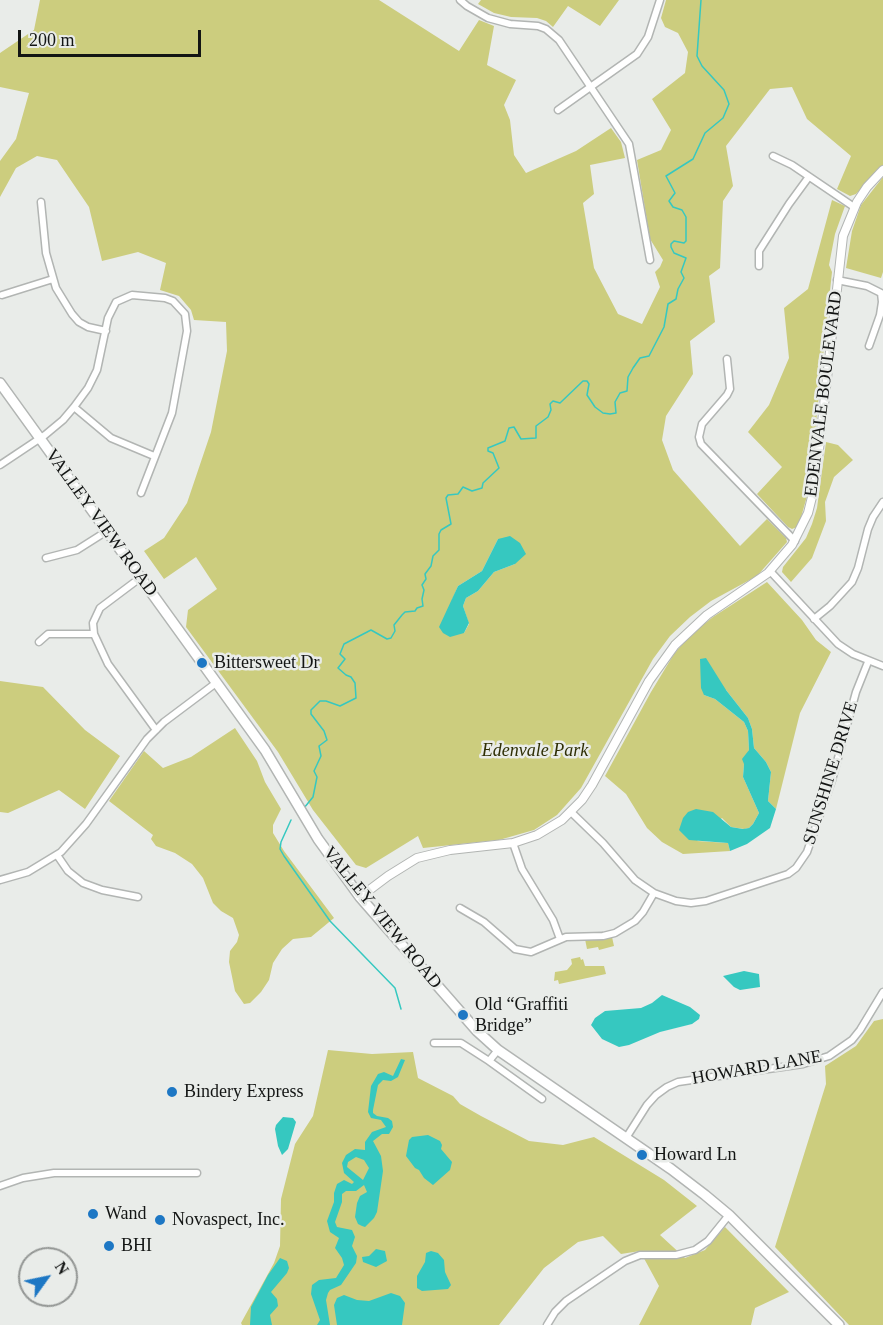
<!DOCTYPE html>
<html>
<head>
<meta charset="utf-8">
<style>
	body { margin:0 }
	#map { position:relative; width:883px; height:1325px; overflow:hidden; background:#e9ece9; font-family:"Times New Roman",serif }
	canvas { display:block }
	.north { position:absolute; left:18px; top:1247px; width:60px; height:60px; box-sizing:border-box; background:#e9ece9; border:2px solid #939694; border-radius:50%; rotate:57deg; font-size:16px; font-weight:700; line-height:24px; text-align:center; color:#131514 }
	.north::after { content:''; display:block; margin:auto; width:21px; height:27px; background:#1d77c4; clip-path:polygon(50% 0,100% 100%,50% 72%,0 100%) }
	.scale { position:absolute; left:18px; top:30px; width:183px; height:27px; box-sizing:border-box; border:3px solid #131514; border-top:0; padding-left:8px; font-size:18px; line-height:21px; white-space:nowrap; color:#131514; -webkit-text-stroke:4px #e9ece9; paint-order:stroke }
</style>
</head>
<body>
<div id="map">
<canvas width="883" height="1325"></canvas>
<div class="north">N</div>
<div class="scale">200 m</div>
</div>
<script>
const ctx = document.querySelector('canvas').getContext('2d');
ctx.lineJoin = 'round';
function fill(path, color) { ctx.fillStyle = color; ctx.fill(path, 'evenodd'); }
const poly = rows => new Path2D(rows.map(r => 'M' + r).join(''));
function strokePath(path, color, width, dash) { ctx.strokeStyle = color; ctx.lineWidth = width; ctx.lineCap = dash ? 'butt' : 'round'; ctx.setLineDash(dash || []); ctx.stroke(path); }
function drawText(font, color, halo, rows, align = 'center') {
  ctx.font = font + ' "Times New Roman",serif'; ctx.lineWidth = 5; ctx.setLineDash([]); ctx.textBaseline = 'middle'; ctx.strokeStyle = halo; ctx.fillStyle = color; for (const [text, x, y, turn = 0] of rows) {
    ctx.save(); ctx.translate(x, y); ctx.rotate((+turn || 0) * Math.PI / 180); ctx.textAlign = isNaN(turn) ? turn : align; if (halo) ctx.strokeText(text, 0, 0); ctx.fillText(text, 0, 0); ctx.restore();
  }
}
fill(poly([
	[40,0,379,0,459,51,479,20,494,26,487,65,516,80,504,105,510,120,514,155,526,173,576,151,611,128,621,142,625,158,590,165,594,194,583,203,594,268,618,314,642,324,660,287,655,272,660,267,663,260,650,239,637,160,661,150,671,130,652,99,685,73,688,52,678,33,665,27,661,18,666,0,883,0,883,165,856,194,850,196,837,189,851,156,807,119,792,87,770,89,726,146,733,186,723,201,720,268,709,276,715,322,690,341,693,374,666,416,662,440,673,470,740,546,767,519,786,538,787,542,757,576,711,601,690,617,670,636,653,659,581,788,557,815,534,830,499,840,423,848,418,836,366,868,356,865,313,810,278,752,186,627,188,610,217,589,196,557,164,579,144,551,164,538,187,503,211,432,227,351,226,322,194,320,191,310,179,296,160,290,166,263,138,252,102,261,89,207,57,160,37,156,16,168,0,197,0,161,16,139,29,93,0,87,0,53,34,30],
	[498,539,515,564,494,572,478,591,466,598,463,606,469,624,464,633,452,600,458,586,482,571],
	[481,0,619,0,600,26,568,6,553,27,546,21,537,18,511,17,494,13,478,4],
	[883,177,883,272,881,278,846,268,852,231,861,205],
	[832,200,845,206,835,234,829,265,832,272,809,489,800,521,797,527,792,529,788,527,757,494,782,467,748,432,769,405,789,358,784,308,808,289],
	[826,442,838,445,853,460,834,477,825,502,826,521,812,558,791,582,782,572,783,567,806,538,812,524,817,508],
	[767,582,802,620,816,640,831,652,800,713,776,809,768,801,771,772,766,762,754,748,752,729,748,718,726,690,704,695,715,699,744,722,748,731,749,750,744,764,743,777,759,813,753,824,749,828,744,829,731,827,722,818,697,841,728,843,730,851,683,854,662,842,647,828,626,794,605,776,651,692,674,654,690,635,713,617],
	[0,681,43,687,85,730,120,756,85,809,59,790,8,813,0,812],
	[235,728,257,761,265,782,281,809,273,825,273,833,284,851,334,918,311,937,293,939,282,949,273,963,269,980,261,992,250,1003,244,1004,235,991,229,962,230,951,237,942,239,935,233,918,221,911,213,903,203,878,192,864,175,853,156,846,151,839,153,835,109,801,144,751,163,768,191,757],
	[612,937,614,946,599,950,598,947,587,949,585,939],
	[580,957,581,960,583,959,585,966,604,966,606,974,559,984,558,980,554,981,555,972,567,970,572,964,571,959],
	[883,1019,883,1325,849,1325,775,1247,826,1084,825,1066,856,1046,874,1021],
	[328,1050,372,1054,413,1052,418,1078,453,1096,460,1104,481,1116,529,1141,563,1145,594,1137,664,1180,697,1206,660,1235,685,1258,705,1250,725,1227,789,1292,755,1308,751,1325,639,1325,659,1286,640,1251,621,1254,603,1236,578,1242,544,1268,499,1325,242,1325,241,1323,274,1263,280,1246,281,1199,295,1144,313,1116]
]), '#cccd7e');
fill(poly([
	[510,536,520,543,526,554,515,564,494,572,478,591,466,598,463,606,469,623,464,633,450,637,443,633,439,627,458,586,482,571,498,539],
	[706,658,726,690,748,718,752,729,754,748,766,762,771,772,768,801,776,809,770,828,747,844,730,851,728,843,689,840,679,830,683,818,688,812,696,809,713,812,731,827,743,829,749,828,753,824,759,813,743,777,744,764,742,759,749,750,748,731,744,722,715,699,704,695,701,688,700,659],
	[744,971,759,974,760,987,740,990,734,987,723,976],
	[662,995,690,1007,700,1015,699,1019,692,1024,660,1032,629,1045,619,1047,602,1039,591,1025,595,1018,605,1011,641,1008,652,1003],
	[401,1059,405,1060,398,1077,391,1081,383,1080,378,1085,373,1110,373,1113,377,1116,388,1118,392,1121,393,1127,389,1134,382,1134,373,1141,381,1156,383,1171,377,1212,374,1218,365,1227,362,1226,358,1224,355,1217,357,1203,360,1196,367,1192,364,1185,356,1191,346,1191,342,1194,342,1202,335,1222,337,1227,352,1230,355,1237,352,1246,357,1256,356,1263,341,1285,330,1290,328,1293,326,1300,330,1325,317,1325,320,1320,311,1294,312,1285,319,1280,336,1278,344,1265,342,1258,335,1248,339,1238,330,1232,327,1221,334,1202,334,1193,337,1184,344,1180,352,1184,354,1182,344,1173,342,1163,346,1155,355,1149,365,1150,365,1142,372,1132,386,1127,381,1120,371,1118,368,1112,371,1086,378,1074,384,1072,393,1076],
	[356,1157,364,1160,369,1168,363,1180,347,1167,348,1162],
	[283,1117,293,1118,296,1122,288,1149,282,1155,278,1146,275,1129,276,1125],
	[428,1135,440,1141,442,1145,441,1149,452,1162,450,1170,433,1185,424,1178,419,1170,415,1168,406,1156,409,1140,412,1137],
	[376,1249,385,1251,387,1261,376,1267,363,1262,362,1257,369,1256],
	[431,1251,438,1253,444,1260,445,1272,451,1285,448,1289,422,1291,417,1288,417,1276,425,1262,426,1253],
	[280,1258,287,1261,289,1268,287,1273,271,1292,277,1299,278,1306,270,1315,272,1325,250,1325,251,1307,268,1275],
	[391,1293,400,1296,405,1303,402,1325,337,1325,334,1305,337,1298,344,1295,357,1300,369,1301]
]), '#36c8c0');
strokePath(poly([
	[304,808,313,797,317,777,314,771,321,756,319,746,327,740,324,731,311,714,311,710,320,701,326,701,340,706,356,698,355,683,351,677,346,675,338,668,345,659,340,654,344,644,371,630,387,639,391,638,395,631,394,625,402,615,405,612,415,611,417,608,423,606,422,599,424,590,422,585,426,579,425,574,431,566,433,556,439,550,439,534,441,530,451,524,446,498,448,495,458,494,463,487,472,491,482,488,483,483,499,468,493,453,488,451,488,448,505,441,509,428,514,427,521,439,536,438,536,426,548,417,551,410,550,404,553,401,560,403,583,381,587,381,589,384,587,395,595,407,603,413,610,414,616,413,615,402,620,393,627,391,628,377,633,368,640,358,649,356,664,327,668,304,676,299,678,289,684,278,681,272,686,258,674,253,671,247,671,244,674,241,684,243,686,241,686,217,682,210,673,207,669,201,675,193,666,176,693,159,705,133,723,118,729,104,724,90,702,66,697,56,701,0],
	[291,820,281,842,280,849,284,856,330,921,395,988,401,1009]
]), '#36c8c0', 1.5);
const minor = poly([
	[460,0,467,6,488,18,510,24,538,26,546,29,559,40,629,144,650,260],
	[558,110,637,54,648,37,660,0],
	[773,156,792,165,854,207],
	[41,202,46,253,56,288,72,314,79,322,88,327,106,331],
	[759,266,759,251,789,204,808,178],
	[837,280,867,286,881,293,882,302,880,315,869,346],
	[2,295,53,279],
	[727,359,730,389,727,395,702,424,699,437,701,444,795,541],
	[74,407,111,438,154,456],
	[0,465,45,435,63,420,74,407,88,388,97,370,108,318,116,302,132,295,165,298,173,301,185,314,187,331,172,413,141,493],
	[46,558,77,550,107,531],
	[770,571,838,644,853,654,883,666],
	[140,578,100,608,93,623,94,634,108,664,156,730],
	[814,619,830,606,852,582,858,568,868,529,873,517,883,502],
	[39,642,48,634,94,634],
	[571,812,603,843,635,880,654,893,676,901,691,903,706,901,788,874,796,868,807,852,832,780,856,692,868,662],
	[513,843,522,869,553,920,560,939],
	[57,855,68,871,83,883,102,890,138,897],
	[0,880,28,872,61,852,86,824,147,739,164,722,216,683],
	[460,908,484,922,515,949,531,952,566,937,603,936,615,933,635,921,643,912,654,893],
	[434,1043,461,1043,489,1061,498,1050],
	[489,1061,542,1099],
	[626,1138,647,1105,656,1095,667,1087,678,1082,803,1064,829,1056,852,1040,860,1030,883,992],
	[0,1186,23,1178,54,1173,197,1173],
	[547,1325,555,1312,566,1301,625,1261,640,1255,676,1255,695,1250,708,1241,729,1215]
]);
const tertiary = poly([
	[360,897,388,876,417,858,450,850,513,843,537,835,562,820,582,800,592,785,649,681,675,645,707,615,768,573,792,545,808,513,815,485,843,236,857,202,867,187,883,170]
]);
const secondary = poly([
	[0,383,265,750,318,839,360,897,477,1031,498,1050,671,1169,705,1195,729,1215,839,1325]
]);
strokePath(minor, '#b2b5b3', 9);
strokePath(tertiary, '#b2b5b3', 10);
strokePath(secondary, '#b2b5b3', 12);
strokePath(minor, '#fff', 6);
strokePath(tertiary, '#fff', 8);
strokePath(secondary, '#fff', 9);
for (const [x, y, r, color] of [
	[202,663,6,"#1d77c4"],
	[463,1015,6,"#1d77c4"],
	[172,1092,6,"#1d77c4"],
	[642,1155,6,"#1d77c4"],
	[93,1214,6,"#1d77c4"],
	[160,1220,6,"#1d77c4"],
	[109,1246,6,"#1d77c4"]
]) { const dot = new Path2D(); dot.arc(x, y, r, 0, 2 * Math.PI); ctx.fillStyle = color; ctx.fill(dot); strokePath(dot, '#e9ece9', 2); }
drawText('18px', '#131514', '#e9ece9', [
	["EDENVALE BOULEVARD",824,394,-83],
	["VALLEY VIEW ROAD",101,523,54],
	["SUNSHINE DRIVE",831,773,-73],
	["VALLEY VIEW ROAD",382,918,51],
	["HOWARD LANE",757,1068,-10]
]);
drawText('18px', '#131514', '#e9ece9', [
	["Bittersweet Dr",214,663],
	["Old “Graffiti",475,1005],
	["Bridge”",475,1026],
	["Bindery Express",184,1092],
	["Howard Ln",654,1155],
	["Wand",105,1214],
	["Novaspect, Inc.",172,1220],
	["BHI",121,1246]
], 'left');
drawText('italic 18px', '#2f2f05', '#e9ece9', [
	["Edenvale Park",535,751]
]);
</script>
</body>
</html>
